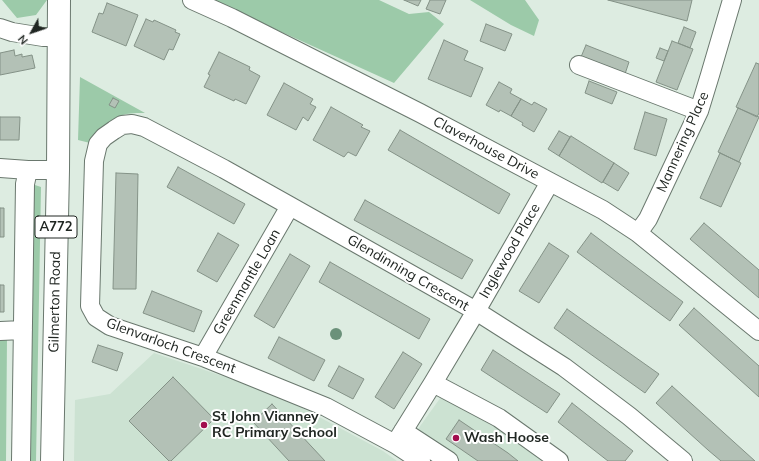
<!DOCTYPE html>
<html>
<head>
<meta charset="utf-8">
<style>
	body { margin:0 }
	#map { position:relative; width:759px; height:461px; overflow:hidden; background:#ddece1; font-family:Mulish,sans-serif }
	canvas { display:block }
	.north { position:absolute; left:12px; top:12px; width:40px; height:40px; -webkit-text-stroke:3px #fff; paint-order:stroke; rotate:230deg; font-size:11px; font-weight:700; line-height:16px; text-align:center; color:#202622 }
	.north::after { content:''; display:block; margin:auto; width:14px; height:18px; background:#202622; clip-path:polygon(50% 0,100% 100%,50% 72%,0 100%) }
</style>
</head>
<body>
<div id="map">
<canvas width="759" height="461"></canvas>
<div class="north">N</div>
</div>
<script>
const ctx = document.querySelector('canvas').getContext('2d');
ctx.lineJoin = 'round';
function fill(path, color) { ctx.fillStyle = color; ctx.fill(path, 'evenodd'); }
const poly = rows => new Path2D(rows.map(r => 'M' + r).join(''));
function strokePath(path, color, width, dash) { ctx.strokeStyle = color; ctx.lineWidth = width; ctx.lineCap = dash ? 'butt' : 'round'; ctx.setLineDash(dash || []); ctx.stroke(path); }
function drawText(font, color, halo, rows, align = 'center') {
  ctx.font = font + ' Mulish,sans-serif'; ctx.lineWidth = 4; ctx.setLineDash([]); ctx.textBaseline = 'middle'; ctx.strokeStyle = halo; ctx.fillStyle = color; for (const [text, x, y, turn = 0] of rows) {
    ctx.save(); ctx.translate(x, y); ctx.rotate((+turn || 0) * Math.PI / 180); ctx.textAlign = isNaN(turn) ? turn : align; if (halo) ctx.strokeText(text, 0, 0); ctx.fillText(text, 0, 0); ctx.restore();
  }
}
fill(poly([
	[154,353,276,394,383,451,397,461,74,461,75,400,110,394],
	[441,397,504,432,544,461,436,461,408,443]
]), '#cce2d2');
fill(poly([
	[2,0,47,0,36,15,17,18],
	[211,0,379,0,409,14,429,12,444,24,394,83],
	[470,0,525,0,539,20,534,36,511,25],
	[80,77,145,113,136,113,126,114,117,117,109,122,101,128,95,135,90,143,78,140],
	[32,184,41,187,36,461,29,461],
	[0,336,7,337,6,461,0,461]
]), '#9ccaa9');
const building = poly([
	[404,0,421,0,418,6,404,0],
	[430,0,446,0,440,14,426,9,430,0],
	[608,0,692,0,687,21,608,0],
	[107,3,138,15,126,46,92,32,99,13,103,14,107,3],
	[146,19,153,22,154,20,176,30,175,32,180,34,173,50,169,49,164,60,134,46,146,19],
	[486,24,512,34,505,51,480,41,486,24],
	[684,27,696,32,690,48,678,43,684,27],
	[444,40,468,51,464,60,483,68,471,97,428,79,444,40],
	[672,41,693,49,677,90,656,82,672,41],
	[586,45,629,62,625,74,581,57,586,45],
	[660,48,668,51,664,61,656,58,660,48],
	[14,50,15,56,22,54,22,57,32,55,35,68,0,75,0,53,14,50],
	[219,52,250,67,249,70,260,76,246,104,235,99,234,101,204,87,210,75,208,74,219,52],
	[756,63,759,64,759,113,757,117,736,107,756,63],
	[589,81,617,92,612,104,585,93,589,81],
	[499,82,512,89,510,93,521,99,511,116,500,110,499,112,486,105,499,82],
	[284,83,313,99,310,104,316,107,308,121,303,117,296,130,267,115,284,83],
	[113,98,119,101,115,108,109,105,113,98],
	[521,99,532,105,534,102,547,109,534,132,522,125,523,123,511,116,521,99],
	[331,107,363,125,361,127,370,131,356,156,348,152,344,157,313,140,331,107],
	[738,108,759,117,739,162,718,152,738,108],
	[645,112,667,119,656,156,634,149,645,112],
	[0,117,20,117,19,140,0,140,0,117],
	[400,130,510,194,499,214,388,150,400,130],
	[559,131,570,137,559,156,548,149,559,131],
	[571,136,614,163,602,183,559,156,571,136],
	[720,153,741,163,721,207,700,198,720,153],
	[614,163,629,173,618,191,603,182,614,163],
	[178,167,245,204,234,224,167,187,178,167],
	[116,173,138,174,136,289,113,289,116,173],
	[365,200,473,260,462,279,354,220,365,200],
	[0,208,4,208,4,237,0,237,0,208],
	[704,223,759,270,759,298,690,239,704,223],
	[218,233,239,245,217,282,197,271,218,233],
	[591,233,683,302,670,321,577,252,591,233],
	[549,243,569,256,539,303,519,291,549,243],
	[290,254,310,266,274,328,254,316,290,254],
	[330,262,430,319,419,339,319,282,330,262],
	[0,285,4,285,4,312,0,312,0,285],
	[152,291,202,311,194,332,143,313,152,291],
	[694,308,759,366,759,397,679,325,694,308],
	[567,309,659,374,645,393,554,328,567,309],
	[279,337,325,360,314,381,268,358,279,337],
	[98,345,123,353,117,371,92,362,98,345],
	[493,350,560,394,547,413,481,370,493,350],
	[403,352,422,364,394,409,375,397,403,352],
	[339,366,364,379,353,399,328,386,339,366],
	[173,377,214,419,171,461,169,461,129,421,173,377],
	[672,386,755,461,721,461,708,450,656,403,672,386],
	[572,403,633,451,625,461,608,461,558,422,572,403],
	[272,404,325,461,289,461,253,422,272,404],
	[459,420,508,453,518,461,478,461,446,439,459,420]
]);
fill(building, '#b3c1b6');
strokePath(building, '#849287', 1);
const minor = poly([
	[192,0,232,18,420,113,603,210,638,233,759,331],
	[0,28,12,32,43,37,58,37],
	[579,65,699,111],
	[0,168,28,170,58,170],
	[638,233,648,219,699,111,710,75,732,0],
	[0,331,23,330],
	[203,357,290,206],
	[433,383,499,418,559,461],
	[403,431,449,461],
	[395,444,433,383,476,311,550,182],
	[21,461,25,184,28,170],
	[421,461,395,444,326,407,203,357,110,326,96,317,90,306,94,161,98,144,104,137,114,130,122,125,132,124,144,127,224,169,290,206,476,311,564,367,629,416,683,461]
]);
const major = poly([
	[52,461,58,170,59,0]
]);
strokePath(minor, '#6a786e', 20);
strokePath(major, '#6a786e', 24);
strokePath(minor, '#fff', 18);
strokePath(major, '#fff', 22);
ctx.fillStyle = '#6b917a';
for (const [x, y] of [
	[336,334]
]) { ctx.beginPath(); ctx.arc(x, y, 6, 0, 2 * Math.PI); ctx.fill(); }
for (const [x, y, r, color] of [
	[204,425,4,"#a20c4e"],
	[456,438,4,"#a20c4e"]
]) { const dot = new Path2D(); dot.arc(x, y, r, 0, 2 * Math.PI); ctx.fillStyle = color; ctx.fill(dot); strokePath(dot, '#fff', 1.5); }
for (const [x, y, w] of [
	[56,227,42]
]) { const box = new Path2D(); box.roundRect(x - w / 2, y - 11, w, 22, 3); ctx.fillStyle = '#fff'; ctx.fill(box); strokePath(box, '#202622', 1); }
drawText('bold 13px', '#202622', null, [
	["A772",56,227]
]);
drawText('14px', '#202622', '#fff', [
	["Mannering Place",683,142,-66],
	["Claverhouse Drive",486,148,28],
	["Inglewood Place",510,251,-60],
	["Glendinning Crescent",408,273,30],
	["Greenmantle Loan",247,282,-60],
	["Gilmerton Road",55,302,-89],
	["Glenvarloch Crescent",171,346,20]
]);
drawText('bold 14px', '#202622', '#fff', [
	["St John Vianney",212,417],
	["RC Primary School",212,433],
	["Wash Hoose",464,438]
], 'left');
</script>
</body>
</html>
